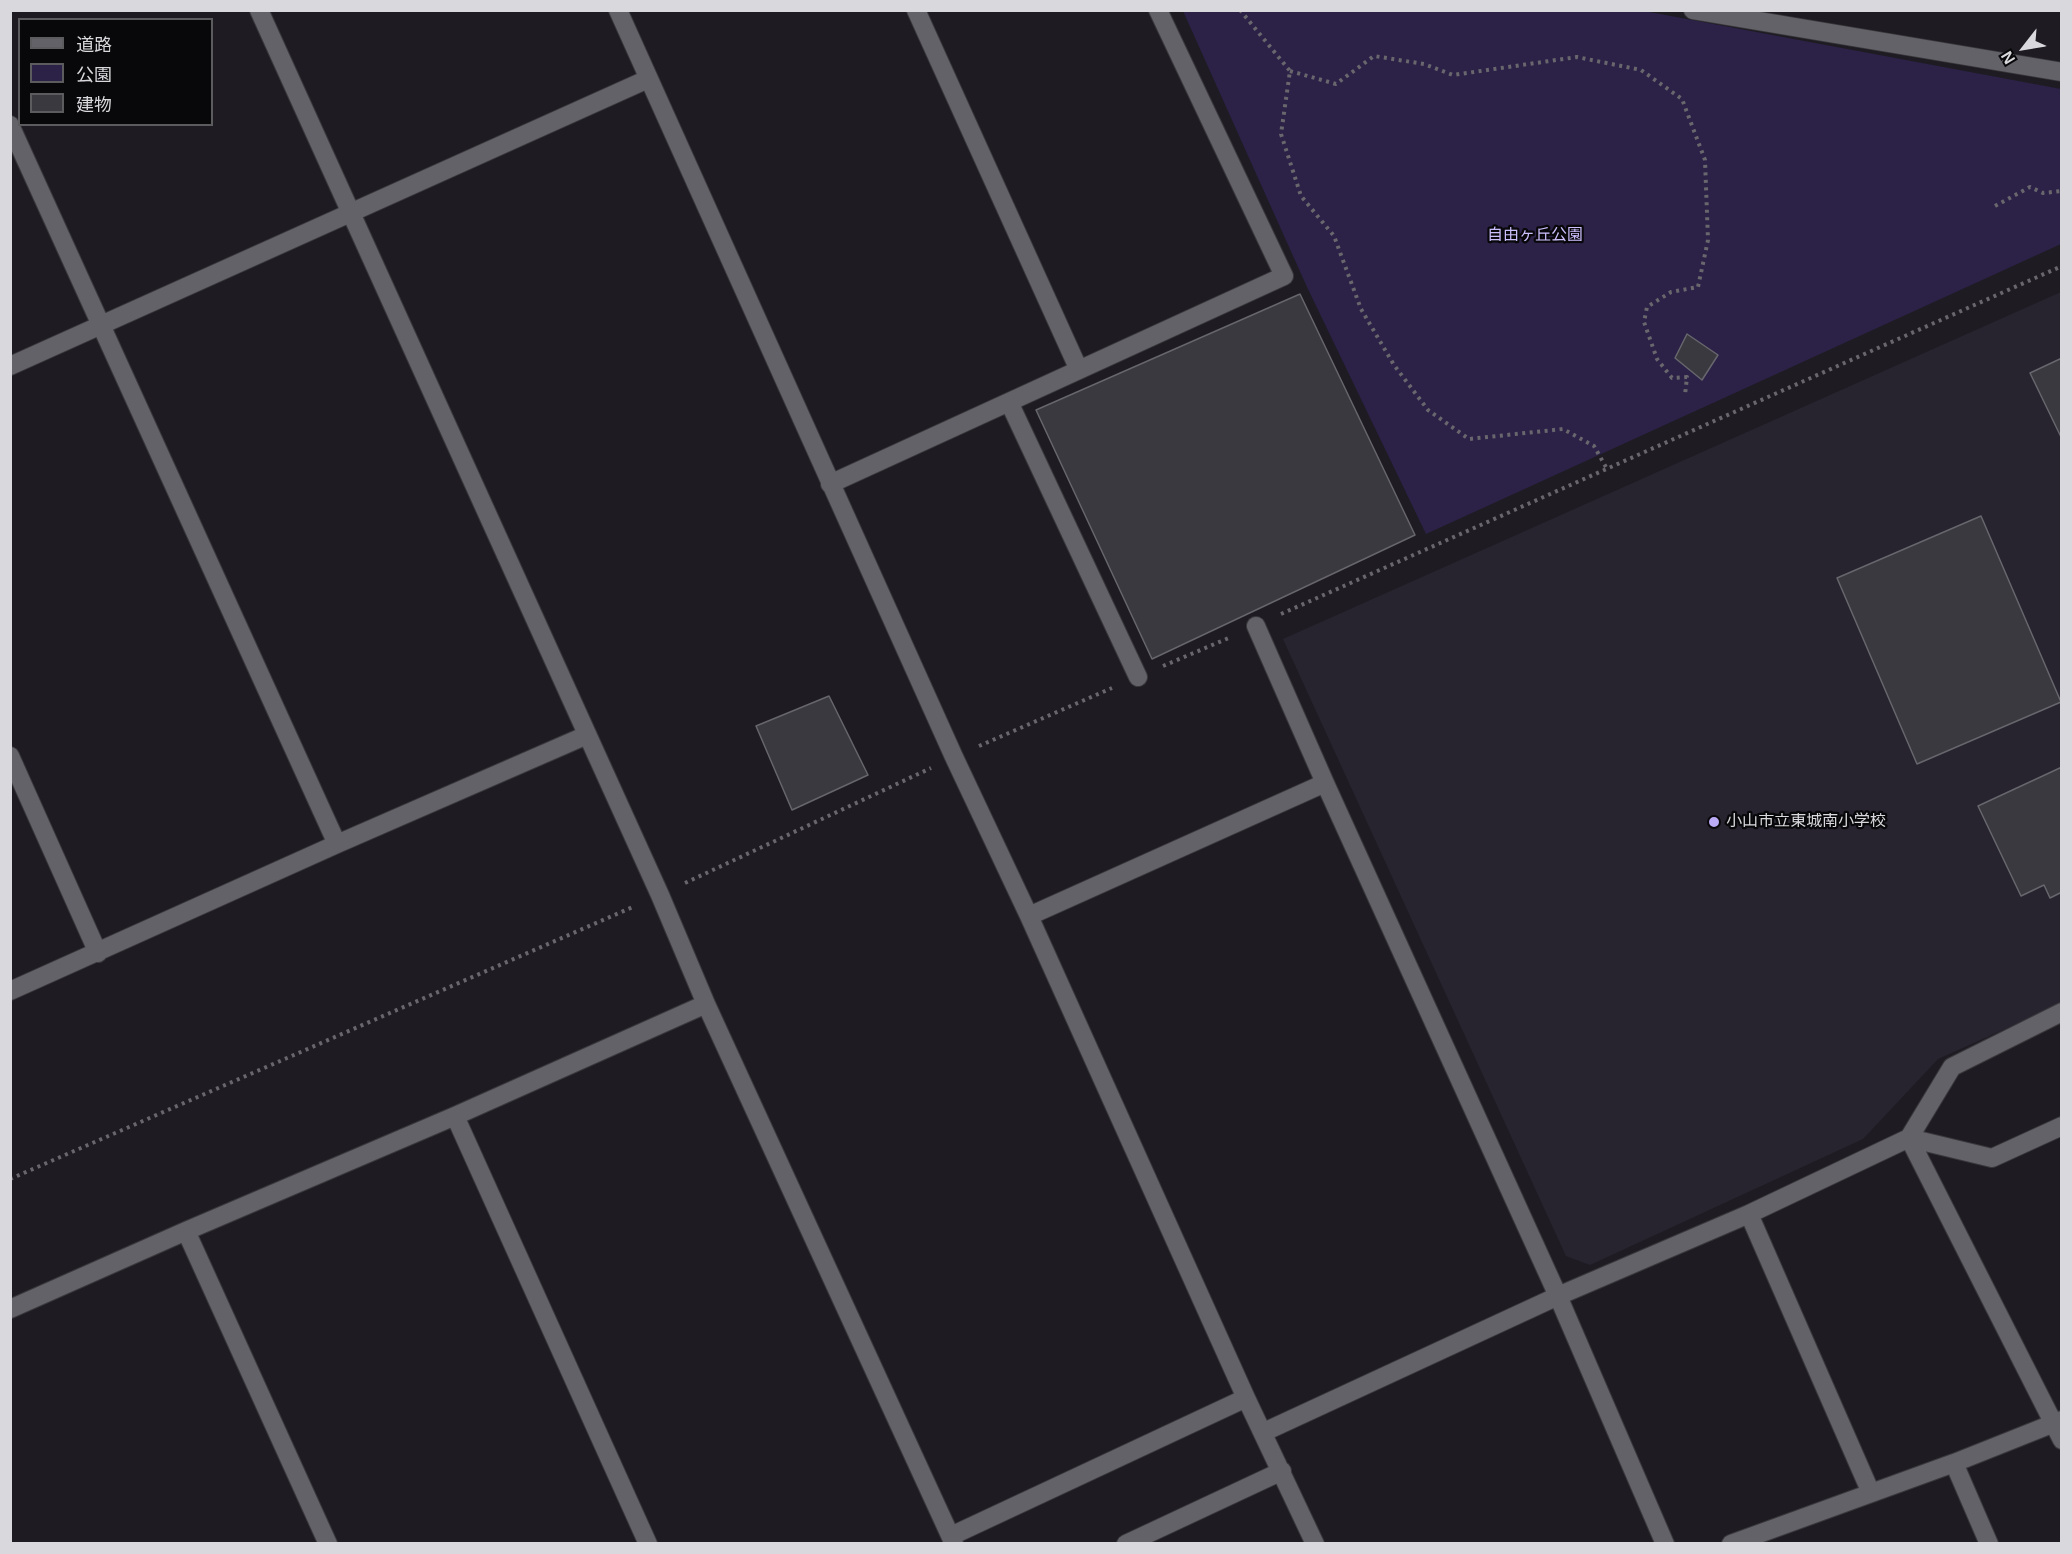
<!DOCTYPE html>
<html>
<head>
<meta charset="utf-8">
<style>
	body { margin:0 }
	#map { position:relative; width:2072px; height:1554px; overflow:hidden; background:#1e1c22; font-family:Helvetica,"Noto Sans JP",sans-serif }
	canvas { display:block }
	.frame { position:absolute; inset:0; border:12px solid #d9d9dd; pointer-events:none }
	.legend { position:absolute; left:18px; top:18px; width:195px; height:108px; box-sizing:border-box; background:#080709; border:2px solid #5c5b5e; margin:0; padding:8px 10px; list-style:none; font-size:18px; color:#d9d9dd }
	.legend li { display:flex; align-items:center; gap:12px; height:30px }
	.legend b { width:30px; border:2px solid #5c5b5e }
	.north { position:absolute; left:1994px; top:18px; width:60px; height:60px; -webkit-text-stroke:4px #080709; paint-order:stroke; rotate:239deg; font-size:16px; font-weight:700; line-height:24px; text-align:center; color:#d9d9dd }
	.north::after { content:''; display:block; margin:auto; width:21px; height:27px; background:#d9d9dd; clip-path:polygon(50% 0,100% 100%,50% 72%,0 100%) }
</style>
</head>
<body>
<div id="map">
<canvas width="2072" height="1554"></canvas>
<div class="frame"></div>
<ul class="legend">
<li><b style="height:8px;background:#646269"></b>道路</li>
<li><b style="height:16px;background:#2c2147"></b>公園</li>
<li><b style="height:16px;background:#3a393f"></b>建物</li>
</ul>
<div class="north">N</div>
</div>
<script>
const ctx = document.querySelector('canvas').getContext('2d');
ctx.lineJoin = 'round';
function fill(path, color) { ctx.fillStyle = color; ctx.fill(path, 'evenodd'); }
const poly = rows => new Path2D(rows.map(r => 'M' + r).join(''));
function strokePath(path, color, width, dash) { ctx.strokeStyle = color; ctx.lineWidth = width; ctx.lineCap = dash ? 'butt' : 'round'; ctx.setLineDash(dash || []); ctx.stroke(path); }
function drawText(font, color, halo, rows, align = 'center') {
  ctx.font = font + ' Helvetica,"Noto Sans JP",sans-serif'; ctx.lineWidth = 4.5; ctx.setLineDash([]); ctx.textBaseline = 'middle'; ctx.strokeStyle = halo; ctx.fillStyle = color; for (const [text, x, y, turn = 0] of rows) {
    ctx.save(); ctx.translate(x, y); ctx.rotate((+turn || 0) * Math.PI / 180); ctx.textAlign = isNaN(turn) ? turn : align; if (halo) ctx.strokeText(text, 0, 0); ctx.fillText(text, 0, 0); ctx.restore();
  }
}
fill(poly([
	[2061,292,2061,1004,1938,1059,1863,1139,1590,1265,1566,1256,1283,639]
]), '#272430');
fill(poly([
	[1183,11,1644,11,2061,89,2061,244,1426,534,1307,287]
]), '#2c2147');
const building = poly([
	[1300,294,1415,535,1152,659,1036,410,1300,294],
	[1687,334,1718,355,1702,380,1675,358,1687,334],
	[2062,358,2062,439,2030,373,2062,358],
	[1981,516,2061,702,1917,764,1837,578,1981,516],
	[829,696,868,775,792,810,756,726,829,696],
	[2062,767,2062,892,2050,898,2044,885,2021,896,1978,806,2062,767]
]);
fill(building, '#3a393f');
strokePath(building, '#67666d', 1.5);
const minor = poly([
	[259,10,660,895,706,1004,954,1544],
	[618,10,954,757,1029,916,1246,1398,1315,1544],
	[916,10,1079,370],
	[1693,10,2062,72],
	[10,125,337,844],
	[10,366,648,79],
	[1009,402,1138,677],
	[830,484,1284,276,1158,10],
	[1256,626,1325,783,1558,1296,1665,1544],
	[10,756,98,953],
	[1029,916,1325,783],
	[10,991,337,844,587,735],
	[455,1116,648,1544],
	[1909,1138,2062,1440],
	[1909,1138,1992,1158,2062,1126],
	[1749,1214,1871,1493],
	[186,1231,328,1544],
	[10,1309,186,1231,455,1116,706,1004],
	[1264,1432,1558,1296,1749,1214,1909,1138,1952,1067,2062,1012],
	[1954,1463,1989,1544],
	[951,1536,1246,1398],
	[1126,1544,1282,1471],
	[1731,1544,1954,1463,2062,1420]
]);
strokePath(minor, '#3a393d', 20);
strokePath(poly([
	[1240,10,1290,71,1281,134,1301,196,1334,236,1361,309,1394,365,1428,410,1469,439,1563,429,1594,446,1607,469],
	[1290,71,1336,84,1374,56,1424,64,1453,75,1577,57,1641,70,1682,99,1705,160,1708,240,1698,287,1671,292,1647,307,1644,322,1657,359,1672,378,1687,377,1685,395],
	[1995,206,2030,187,2043,193,2062,191],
	[1281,614,2062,266],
	[1163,666,1231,637],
	[979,746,1112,688],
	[685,883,931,768],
	[10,1179,635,906]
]), '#69676d', 4, [3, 4.5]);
strokePath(minor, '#646269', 18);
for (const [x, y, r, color] of [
	[1714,822,6,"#bbaaf6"]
]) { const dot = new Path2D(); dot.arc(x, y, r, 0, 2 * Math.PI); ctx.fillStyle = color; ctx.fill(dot); strokePath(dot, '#080709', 2); }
drawText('16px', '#cdbffd', '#080709', [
	["自由ヶ丘公園",1535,236]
]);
drawText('16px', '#d9d9dd', '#080709', [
	["小山市立東城南小学校",1726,822]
], 'left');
</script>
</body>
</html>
